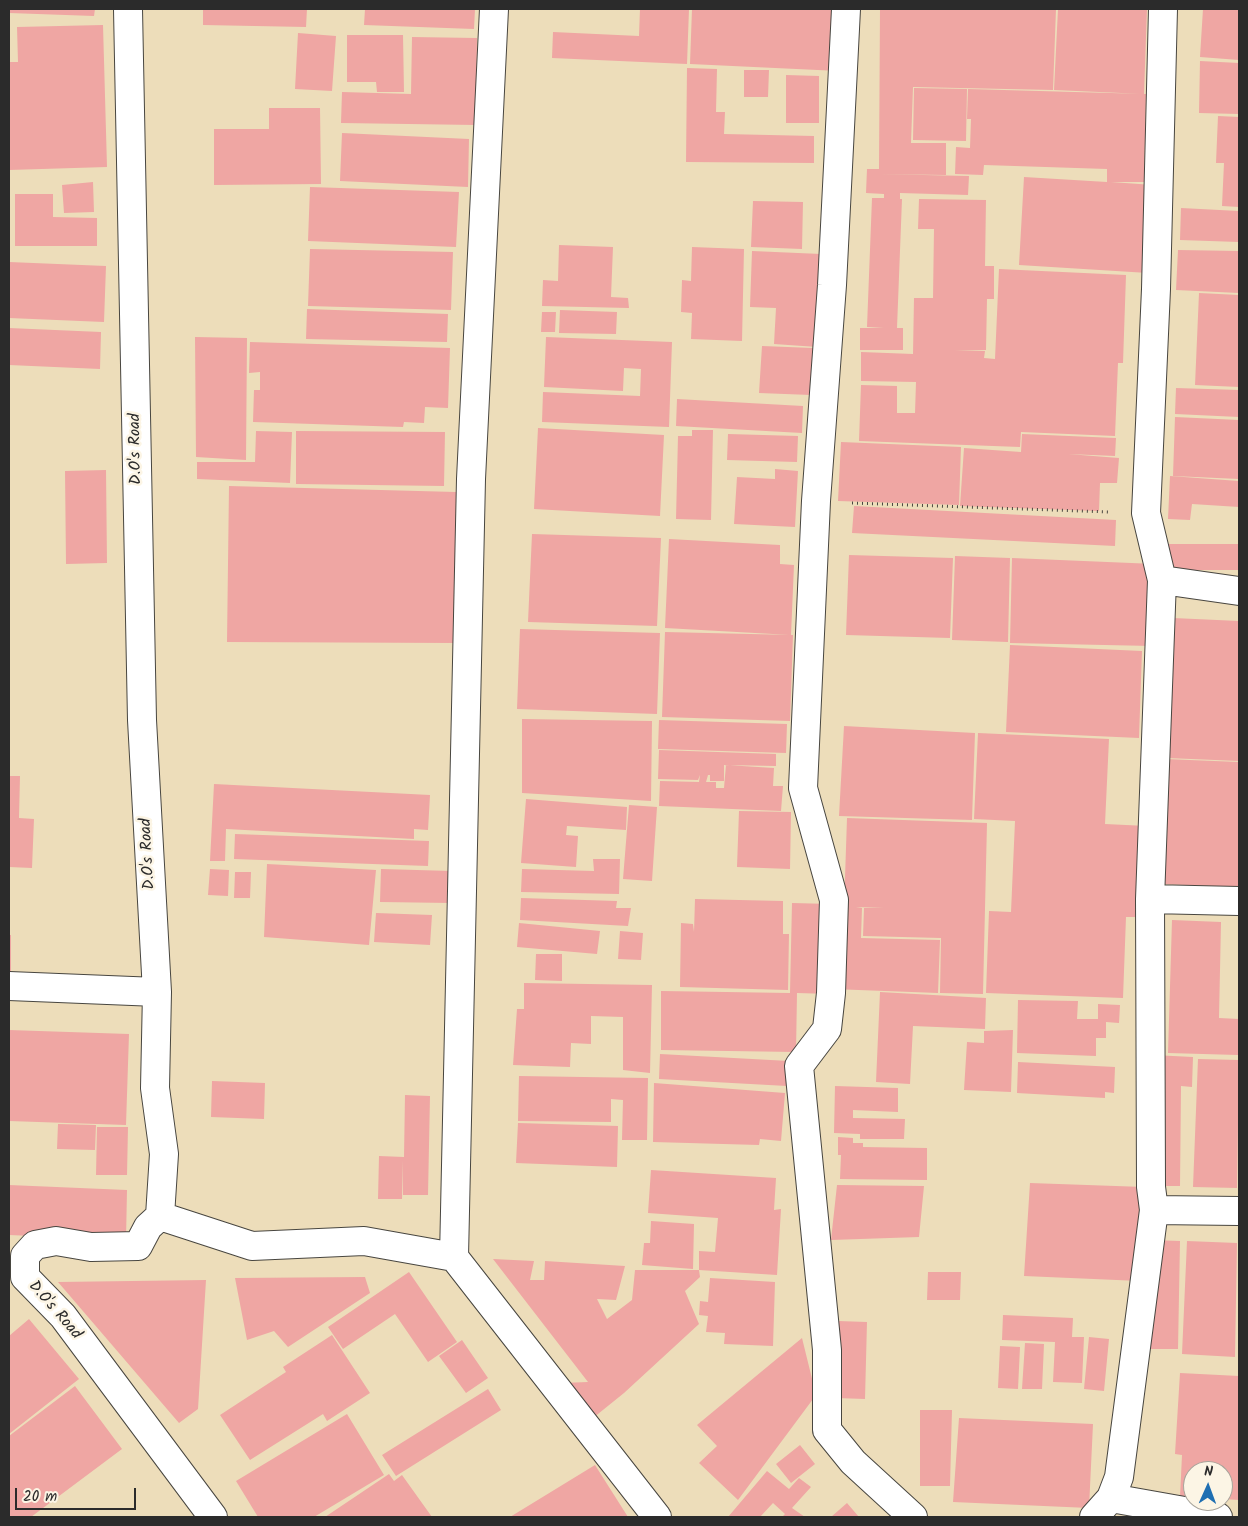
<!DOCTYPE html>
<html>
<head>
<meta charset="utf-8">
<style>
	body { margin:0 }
	#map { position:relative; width:1248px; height:1526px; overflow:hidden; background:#edddba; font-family:Kalam,sans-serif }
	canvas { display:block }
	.frame { position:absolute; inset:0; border:10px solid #2b2b2b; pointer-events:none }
	.north { position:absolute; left:1183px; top:1461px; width:50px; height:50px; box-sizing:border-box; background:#fcf5e5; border:1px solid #a8a49b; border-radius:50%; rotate:2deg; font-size:14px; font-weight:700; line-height:20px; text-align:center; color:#2b2b2b }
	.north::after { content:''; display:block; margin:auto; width:18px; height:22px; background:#1f6fb2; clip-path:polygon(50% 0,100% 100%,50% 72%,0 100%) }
	.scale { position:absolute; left:15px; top:1488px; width:121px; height:22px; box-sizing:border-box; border:2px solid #2b2b2b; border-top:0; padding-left:6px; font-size:15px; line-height:18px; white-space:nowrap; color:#2b2b2b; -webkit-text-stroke:4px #fcf5e5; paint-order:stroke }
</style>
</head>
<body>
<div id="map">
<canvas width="1248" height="1526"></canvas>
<div class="frame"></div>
<div class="north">N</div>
<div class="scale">20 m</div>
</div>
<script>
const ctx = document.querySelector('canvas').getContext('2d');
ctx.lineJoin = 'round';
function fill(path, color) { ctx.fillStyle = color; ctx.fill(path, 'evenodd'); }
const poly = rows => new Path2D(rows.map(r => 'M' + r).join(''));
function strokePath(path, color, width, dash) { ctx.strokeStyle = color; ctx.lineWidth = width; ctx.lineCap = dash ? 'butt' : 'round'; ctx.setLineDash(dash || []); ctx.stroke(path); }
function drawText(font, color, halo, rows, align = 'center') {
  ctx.font = font + ' Kalam,sans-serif'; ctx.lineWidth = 5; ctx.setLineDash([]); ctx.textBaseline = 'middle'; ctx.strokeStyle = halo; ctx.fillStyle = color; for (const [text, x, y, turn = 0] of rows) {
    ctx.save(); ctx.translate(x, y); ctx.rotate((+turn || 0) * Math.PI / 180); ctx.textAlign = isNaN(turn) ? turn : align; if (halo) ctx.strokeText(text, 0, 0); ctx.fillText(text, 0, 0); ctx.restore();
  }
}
fill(poly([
	[9,9,95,9,94,16,9,13],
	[203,9,307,9,306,27,203,25],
	[365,9,475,9,474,29,364,25],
	[640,9,689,9,687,64,552,58,553,32,639,36],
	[692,9,842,9,839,71,690,64],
	[880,9,1056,9,1053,90,913,87,911,143,946,143,946,175,878,174,969,176,968,195,900,193,900,199,902,199,897,328,903,328,903,350,860,350,860,328,884,328,867,327,872,198,884,198,884,194,866,193,867,169,879,169],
	[1058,9,1147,9,1144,94,1054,90],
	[1203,9,1239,9,1239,60,1200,57],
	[103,25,107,167,9,170,9,62,18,62,17,27],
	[298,33,336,36,332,91,295,89],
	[347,35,403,35,404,92,377,92,376,82,347,82],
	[412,37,477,38,476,125,341,123,342,92,411,94],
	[1200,61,1239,63,1239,114,1199,113],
	[687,68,717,69,716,112,725,112,724,134,814,136,814,163,686,162],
	[744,70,769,70,768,97,744,97],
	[786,75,819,76,819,123,786,123],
	[914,88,967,89,966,141,913,140],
	[968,89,1146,94,1144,182,1111,182,1153,185,1148,273,1019,265,1024,177,1107,182,1107,169,984,165,983,175,955,174,956,147,970,148,971,119,967,119],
	[269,108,320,108,321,184,214,185,214,129,269,129],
	[1218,116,1239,117,1239,207,1222,206,1224,163,1216,163],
	[342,133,469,139,468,187,340,181],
	[93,182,94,212,64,213,62,185],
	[310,187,459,192,456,247,308,241],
	[15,194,53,194,53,217,97,218,97,246,15,246],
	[919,199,986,200,985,266,994,266,994,299,987,299,986,350,955,350,985,351,984,358,995,359,999,269,1126,275,1123,363,1118,363,1115,436,1021,432,1020,447,859,441,861,385,897,386,897,413,915,413,916,382,861,381,861,352,913,354,914,298,933,298,934,229,918,229],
	[753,201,803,202,802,249,751,247],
	[1181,208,1239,211,1239,242,1180,240],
	[559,245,613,247,611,297,628,298,629,308,542,306,543,280,558,281],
	[692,247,744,249,742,341,691,339,692,313,681,312,682,280,691,281],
	[310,249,453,252,451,310,308,306],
	[1178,250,1239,251,1239,293,1176,290],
	[752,251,821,254,817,347,774,344,776,308,750,307],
	[9,262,106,266,104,322,9,318],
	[1199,293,1239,295,1239,387,1195,385],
	[307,309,448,314,447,342,306,339],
	[560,310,617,312,616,334,559,333],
	[542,312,556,312,555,332,541,332],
	[9,328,101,332,100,369,9,365],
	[195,337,247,338,246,460,196,457],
	[546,337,672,342,669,427,542,422,543,392,640,396,641,369,624,368,623,391,544,387],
	[250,342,450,348,448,408,425,407,424,423,404,422,403,427,253,422,254,390,260,390,260,372,249,373],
	[762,346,813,348,811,395,759,393],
	[1176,388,1239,390,1239,417,1175,414],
	[677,399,803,406,802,433,676,426],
	[1175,417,1239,420,1239,479,1173,476],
	[538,428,664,435,660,516,534,509],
	[692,430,713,430,711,520,676,519,678,436,692,436],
	[256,431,292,432,290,483,197,479,197,462,255,462],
	[296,431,445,432,444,486,296,484],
	[728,434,798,436,797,462,727,460],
	[1022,434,1116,438,1115,456,1068,454,1119,458,1117,483,1100,483,1099,511,960,506,964,448,1021,452],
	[841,442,961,447,959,505,838,501],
	[775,469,798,471,795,527,734,524,737,477,775,479],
	[106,470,107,563,66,564,65,471],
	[1170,476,1239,481,1239,507,1192,504,1190,520,1168,519],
	[229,486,456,492,455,643,227,642],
	[854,506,1116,520,1115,546,852,533],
	[532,534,661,538,657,626,528,622],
	[669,539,780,545,780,564,794,565,791,635,665,628],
	[1169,544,1239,544,1239,570,1169,570],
	[849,555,953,558,950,638,846,635],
	[955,556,1010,558,1008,642,952,640],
	[1012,558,1155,564,1152,646,1010,643],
	[1173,618,1239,621,1239,761,1167,758],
	[520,629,660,633,657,714,517,709],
	[665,632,793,635,790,721,662,717],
	[1010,645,1142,651,1139,738,1006,732],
	[522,719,652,721,651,801,522,793],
	[659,720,787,724,786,753,658,749],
	[844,726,975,733,972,820,839,816],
	[978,733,1109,739,1105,824,1147,826,1144,917,1126,917,1123,998,986,993,989,911,1011,912,1015,821,974,819],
	[659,750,776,754,776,766,724,765,724,781,710,781,710,775,708,775,706,782,716,782,716,788,724,788,726,765,774,768,773,786,783,786,781,811,659,806,660,781,699,782,700,775,698,780,658,779],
	[1165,759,1239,762,1239,887,1160,884],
	[9,776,20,776,19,818,34,819,32,868,9,867],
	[214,784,430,795,428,830,414,829,414,839,226,829,225,861,210,861],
	[526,799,627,807,626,830,567,826,566,835,578,836,576,867,521,863],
	[629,805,657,807,652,881,623,879],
	[739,811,791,812,790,869,737,867],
	[847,818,987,823,983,994,940,993,941,938,863,936,864,908,884,908,856,907,862,908,861,938,940,940,938,993,832,989,844,908],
	[235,834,429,841,428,866,234,859],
	[593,859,620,859,619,894,521,892,522,869,594,871],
	[267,864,376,870,369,945,264,937],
	[210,869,229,870,228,896,208,895],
	[381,869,452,871,451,903,380,902],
	[235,872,251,872,250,898,234,898],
	[521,898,617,901,616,908,631,908,628,926,520,920],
	[695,899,783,901,783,934,789,934,788,990,680,987,681,923,693,924,694,932],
	[792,903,831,904,830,994,797,993,796,1052,661,1050,661,991,790,993],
	[376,913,432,915,430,945,374,942],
	[1172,920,1221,922,1219,1018,1239,1019,1238,1055,1168,1053],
	[519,923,600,931,597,954,517,947],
	[620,931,643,933,641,960,618,959],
	[9,935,11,935,11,977,9,977],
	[536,954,562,954,562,981,535,980],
	[524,983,652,985,650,1073,623,1070,623,1017,591,1016,591,1044,571,1043,570,1067,513,1065,517,1009,524,1009],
	[880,992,986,998,985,1029,913,1026,910,1084,876,1082],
	[1018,1000,1078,1001,1077,1019,1098,1019,1098,1004,1120,1005,1119,1023,1106,1022,1106,1038,1096,1038,1096,1056,1017,1053],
	[9,1030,129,1034,126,1125,9,1121],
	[1013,1030,1011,1092,964,1090,967,1042,984,1043,984,1031],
	[660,1054,789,1061,787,1086,659,1079],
	[1153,1055,1193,1057,1192,1087,1181,1086,1180,1186,1158,1186],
	[1198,1059,1239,1060,1237,1188,1193,1187],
	[1018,1062,1115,1067,1114,1093,1105,1092,1105,1098,1017,1093],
	[519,1076,648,1078,647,1140,622,1140,623,1100,611,1099,611,1122,518,1121],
	[212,1081,265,1083,264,1119,211,1117],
	[654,1083,785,1093,781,1141,760,1139,759,1145,653,1142],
	[835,1086,898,1088,898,1112,853,1110,853,1118,905,1119,904,1139,860,1139,860,1134,834,1133],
	[405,1095,430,1096,428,1195,403,1195,403,1160,402,1199,378,1199,379,1156,404,1157],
	[518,1123,618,1126,617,1167,516,1163],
	[58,1124,96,1125,95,1150,57,1149],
	[97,1127,128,1127,127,1175,96,1175],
	[838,1137,853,1138,853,1143,863,1143,863,1147,927,1148,927,1180,840,1179,841,1155,838,1155],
	[651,1170,776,1178,774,1210,781,1209,777,1275,699,1270,700,1277,685,1291,699,1324,624,1393,593,1418,562,1383,588,1382,493,1259,534,1261,530,1280,544,1280,545,1261,625,1266,616,1300,597,1299,607,1319,632,1300,635,1270,699,1270,699,1251,715,1252,718,1218,648,1213],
	[1030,1183,1144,1187,1140,1281,1024,1276],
	[9,1185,127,1190,126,1240,9,1235],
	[837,1185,924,1186,919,1237,831,1240],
	[651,1221,694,1224,693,1269,642,1265,644,1243,650,1243],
	[1151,1240,1180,1241,1178,1349,1149,1349],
	[1187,1241,1237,1243,1235,1357,1182,1354],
	[409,1272,457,1342,428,1362,395,1314,343,1349,328,1327],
	[928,1272,961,1272,960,1300,927,1300],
	[365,1277,370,1293,288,1347,274,1331,247,1340,235,1278],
	[710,1278,775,1282,773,1346,724,1344,725,1333,706,1332,708,1316,699,1315,700,1301,708,1302],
	[206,1280,198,1409,179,1423,58,1282],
	[1003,1315,1073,1318,1072,1337,1084,1337,1082,1383,1053,1382,1055,1342,1002,1340],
	[29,1319,79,1379,9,1434,9,1336],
	[838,1321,867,1322,865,1399,836,1398],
	[332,1335,370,1393,327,1421,323,1414,250,1460,220,1415,286,1372,283,1367],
	[1089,1337,1109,1339,1104,1391,1084,1389],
	[802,1338,816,1395,738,1500,699,1463,717,1446,697,1425],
	[462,1340,488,1378,466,1393,439,1356],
	[1025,1343,1044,1344,1042,1389,1022,1389],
	[1000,1346,1020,1347,1018,1389,998,1388],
	[1180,1373,1239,1376,1239,1500,1223,1499,1223,1471,1193,1471,1193,1498,1180,1497,1182,1455,1175,1454],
	[75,1386,122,1449,31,1517,9,1517,9,1436],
	[488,1389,501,1410,396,1476,382,1455],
	[920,1410,952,1410,950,1486,920,1486],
	[347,1414,384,1475,314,1517,258,1517,236,1481],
	[959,1418,1093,1424,1089,1508,953,1502],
	[800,1445,815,1464,791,1483,776,1464],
	[595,1465,628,1517,510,1517],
	[767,1471,789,1489,799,1478,811,1487,792,1508,805,1517,782,1517,785,1514,773,1503,760,1517,728,1517],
	[389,1474,394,1481,402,1475,432,1517,325,1517],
	[847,1503,859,1517,831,1517]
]), '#efa6a3');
const minor = poly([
	[128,9,142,720,157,992,155,1088,164,1154,160,1216,148,1227,138,1246,91,1247,56,1241,35,1245,25,1256,25,1277,63,1316,213,1517],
	[846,9,832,285,816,501,803,788,834,900,831,993,827,1029,799,1066,827,1350,827,1430,853,1462,913,1517],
	[1162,580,1239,591],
	[1150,899,1239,901],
	[9,986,157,992],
	[1154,1210,1239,1211],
	[160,1216,252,1246,364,1241,454,1257,657,1517],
	[454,1257,471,479,494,9],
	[1111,1498,1218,1517],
	[1094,1517,1111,1498,1119,1477,1154,1210,1151,1187,1150,899,1162,580,1146,513,1156,289,1163,9]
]);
strokePath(minor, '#484640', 30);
strokePath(poly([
	[852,503,1110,512]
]), '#484640', 3, [1, 4]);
strokePath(minor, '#fff', 28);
drawText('16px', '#2b2b2b', '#fcf5e5', [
	["D.O's Road",137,449,-91],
	["D.O's Road",149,854,-93],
	["D.O's Road",54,1311,49]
]);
</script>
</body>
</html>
